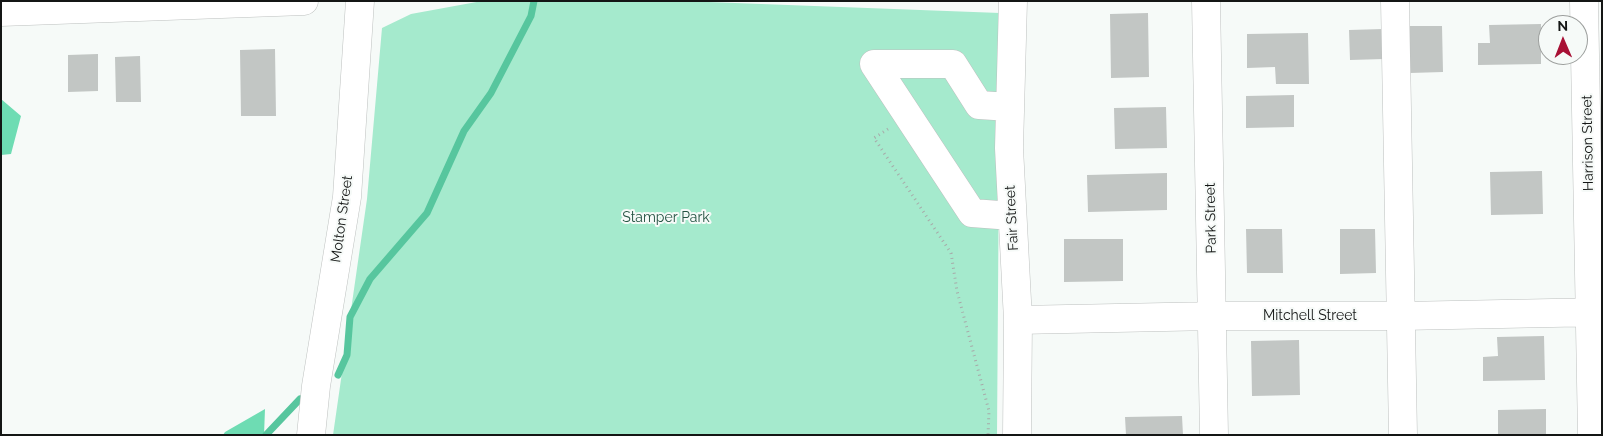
<!DOCTYPE html>
<html>
<head>
<meta charset="utf-8">
<style>
	body { margin:0 }
	#map { position:relative; width:1603px; height:436px; overflow:hidden; background:#f6faf8; font-family:Raleway,sans-serif }
	canvas { display:block }
	.frame { position:absolute; inset:0; border:2px solid #141615; pointer-events:none }
	.north { position:absolute; left:1538px; top:15px; width:50px; height:50px; box-sizing:border-box; background:#f6faf8; border:1px solid #9c9f9d; border-radius:50%; rotate:359deg; font-size:14px; font-weight:700; line-height:20px; text-align:center; color:#141615 }
	.north::after { content:''; display:block; margin:auto; width:18px; height:22px; background:#a81135; clip-path:polygon(50% 0,100% 100%,50% 72%,0 100%) }
</style>
</head>
<body>
<div id="map">
<canvas width="1603" height="436"></canvas>
<div class="frame"></div>
<div class="north">N</div>
</div>
<script>
const ctx = document.querySelector('canvas').getContext('2d');
ctx.lineJoin = 'round';
function fill(path, color) { ctx.fillStyle = color; ctx.fill(path, 'evenodd'); }
const poly = rows => new Path2D(rows.map(r => 'M' + r).join(''));
function strokePath(path, color, width, dash) { ctx.strokeStyle = color; ctx.lineWidth = width; ctx.lineCap = dash ? 'butt' : 'round'; ctx.setLineDash(dash || []); ctx.stroke(path); }
function drawText(font, color, halo, rows, align = 'center') {
  ctx.font = font + ' Raleway,sans-serif'; ctx.lineWidth = 4; ctx.setLineDash([]); ctx.textBaseline = 'middle'; ctx.strokeStyle = halo; ctx.fillStyle = color; for (const [text, x, y, turn = 0] of rows) {
    ctx.save(); ctx.translate(x, y); ctx.rotate((+turn || 0) * Math.PI / 180); ctx.textAlign = isNaN(turn) ? turn : align; if (halo) ctx.strokeText(text, 0, 0); ctx.fillText(text, 0, 0); ctx.restore();
  }
}
fill(poly([
	[482,1,682,1,1000,13,997,435,333,435,367,199,382,28,411,14]
]), '#a5eacd');
fill(poly([
	[1,99,21,116,11,154,1,155],
	[265,409,264,435,223,435,225,432]
]), '#6edcb3');
strokePath(poly([
	[338,375,347,355,350,317,370,279,427,213,464,131,491,93,531,16,534,1],
	[266,435,300,399]
]), '#57c69e', 7);
fill(poly([
	[1148,13,1149,77,1111,78,1110,14],
	[1541,24,1541,64,1478,65,1478,43,1490,43,1489,25],
	[1409,26,1442,26,1443,72,1410,73],
	[1383,29,1384,59,1350,60,1349,30],
	[1308,33,1309,84,1276,84,1275,67,1247,68,1247,34],
	[275,49,276,116,241,116,240,50],
	[98,54,98,91,68,92,68,55],
	[140,56,141,102,116,102,115,57],
	[1294,95,1294,127,1246,128,1246,96],
	[1166,107,1167,148,1115,149,1114,108],
	[1542,171,1543,214,1491,215,1490,172],
	[1167,173,1167,210,1088,212,1087,175],
	[1246,229,1282,229,1283,273,1247,273],
	[1340,229,1375,229,1376,273,1340,274],
	[1064,239,1123,239,1123,281,1064,282],
	[1544,336,1545,380,1483,381,1483,357,1498,356,1497,337],
	[1299,340,1300,395,1252,396,1251,341],
	[1546,409,1546,435,1498,435,1498,410],
	[1182,416,1183,435,1126,435,1125,417]
]), '#c2c6c4');
const minor = poly([
	[1013,1,1009,148,1018,320,1017,435],
	[1206,1,1214,435],
	[1395,1,1403,435],
	[1584,1,1592,435],
	[1,12,304,1],
	[1010,107,979,105,953,64,874,64,972,213,1012,216],
	[1018,320,1214,316,1402,316,1602,312],
	[311,435,316,386,347,197,360,1]
]);
strokePath(minor, '#bdc0bf', 29);
strokePath(poly([
	[888,129,874,138,951,253,957,291,989,411,988,435]
]), '#a7aaa9', 3, [1, 4]);
strokePath(minor, '#fff', 28);
drawText('14px', '#141615', '#f6faf8', [
	["Harrison Street",1588,143,-91],
	["Fair Street",1012,218,-93],
	["Park Street",1211,218,-91],
	["Molton Street",342,219,-82],
	["Mitchell Street",1310,316]
]);
drawText('14px', '#245342', '#f6faf8', [
	["Stamper Park",666,218]
]);
</script>
</body>
</html>
